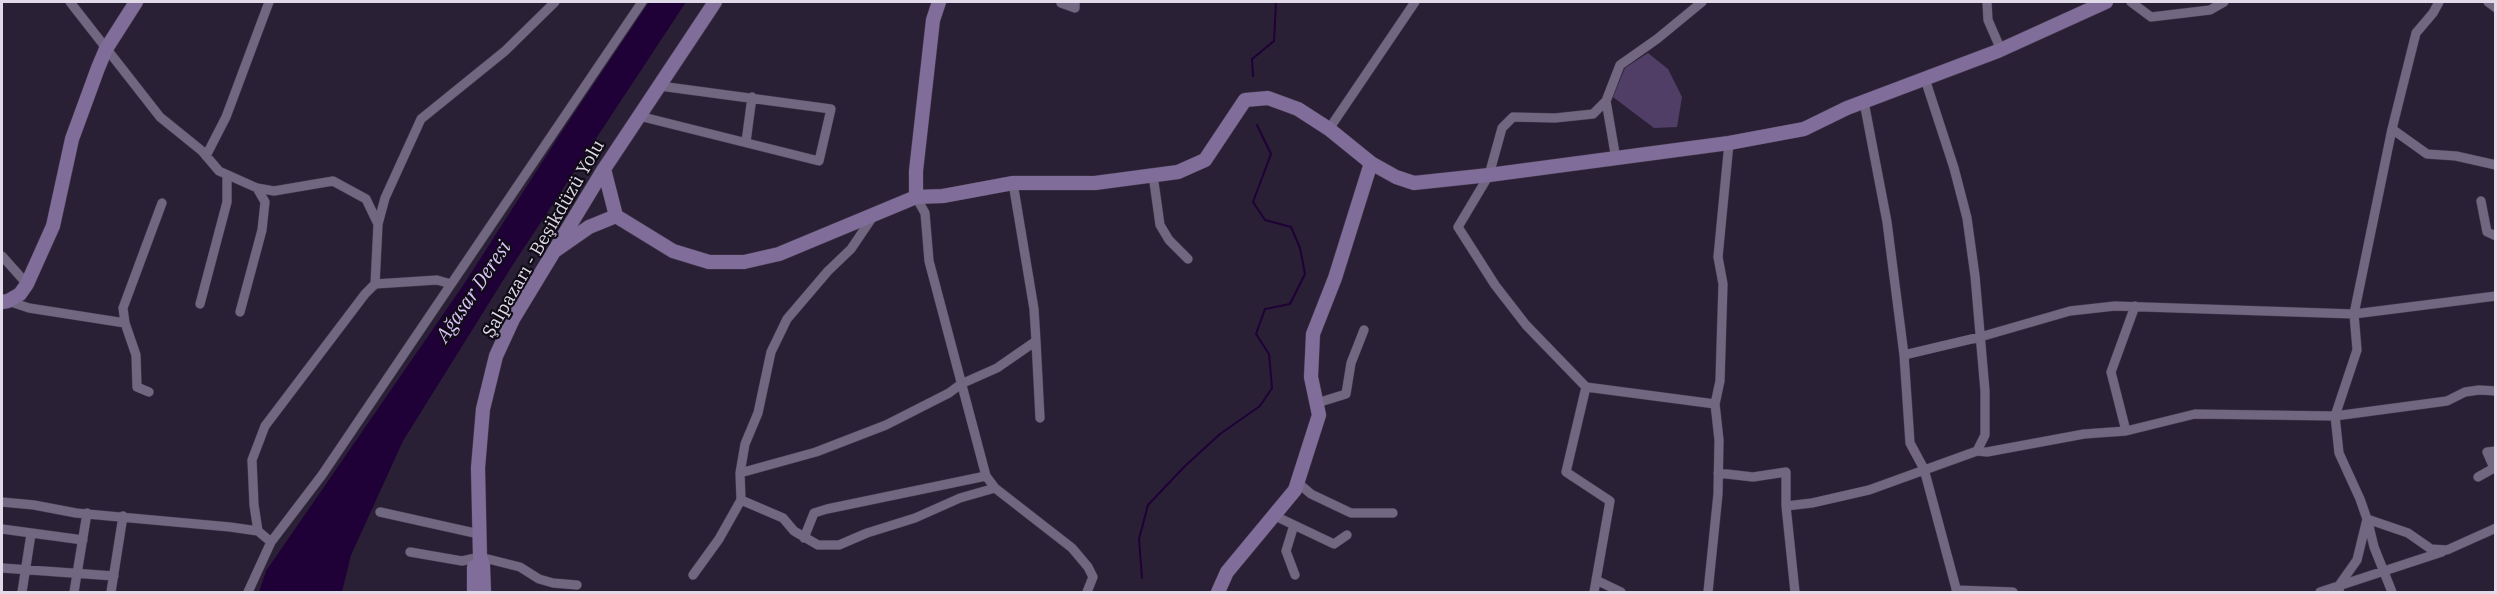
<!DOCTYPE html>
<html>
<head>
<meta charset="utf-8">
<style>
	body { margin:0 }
	#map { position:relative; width:2497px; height:594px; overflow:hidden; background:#2a2035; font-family:"IBM Plex Serif",serif }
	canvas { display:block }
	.frame { position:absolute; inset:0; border:3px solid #e1dbe9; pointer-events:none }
</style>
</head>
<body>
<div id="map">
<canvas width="2497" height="594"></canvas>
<div class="frame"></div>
</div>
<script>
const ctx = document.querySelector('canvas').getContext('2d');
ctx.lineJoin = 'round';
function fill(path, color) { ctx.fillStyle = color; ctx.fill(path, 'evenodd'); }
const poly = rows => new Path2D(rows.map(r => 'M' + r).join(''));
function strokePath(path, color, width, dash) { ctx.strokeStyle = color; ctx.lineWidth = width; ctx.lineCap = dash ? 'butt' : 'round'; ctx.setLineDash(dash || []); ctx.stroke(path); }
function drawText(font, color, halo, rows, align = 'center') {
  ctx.font = font + ' "IBM Plex Serif",serif'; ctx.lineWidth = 4.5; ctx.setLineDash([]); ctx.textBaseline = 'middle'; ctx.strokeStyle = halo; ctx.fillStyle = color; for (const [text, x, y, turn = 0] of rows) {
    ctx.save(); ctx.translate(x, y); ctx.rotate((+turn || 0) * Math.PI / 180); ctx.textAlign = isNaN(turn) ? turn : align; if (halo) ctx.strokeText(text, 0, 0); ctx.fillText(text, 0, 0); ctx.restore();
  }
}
fill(poly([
	[1648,53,1668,69,1682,97,1677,127,1654,128,1613,97,1625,68]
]), '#513e67');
fill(poly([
	[649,2,686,2,512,266,403,441,351,555,342,592,259,592,266,571,464,284,559,136]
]), '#1f0137');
strokePath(poly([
	[1253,76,1252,59,1274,41,1276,2],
	[1142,578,1139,539,1148,505,1185,466,1220,434,1260,406,1272,388,1269,354,1256,334,1265,309,1290,304,1305,274,1300,248,1291,227,1265,220,1253,202,1271,154,1257,125]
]), '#1f0137', 2);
const street = poly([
	[70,2,160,117,202,151,219,171,257,188,274,191,333,181,366,199,378,224,375,285],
	[1987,2,1988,20,2001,50],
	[2131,2,2151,17,2210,10,2224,2],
	[2488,2,2496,8],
	[1061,3,1075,8,1075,2],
	[1606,101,1593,114,1555,118,1513,117,1502,128,1489,175,1458,227,1495,285,1526,325,1586,387,1715,404],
	[1864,102,1887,222,1904,355,1910,443,1924,469,1957,592],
	[639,116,819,161,831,109,660,86],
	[1329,129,1415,2],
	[2392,129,2427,154,2456,156,2496,165],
	[746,142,752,97],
	[206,156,226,117,269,2],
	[1616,159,1606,101,1620,65,1657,39,1702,2],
	[1153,175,1160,225,1169,240,1188,259],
	[916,197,925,213,929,261,986,476,995,488,1072,548,1088,567,1093,577,1087,592],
	[2481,201,2487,232,2496,236],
	[378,224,385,198,421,119,505,51,555,2],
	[2,256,27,284],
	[8,301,29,308,125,323,136,355,137,387,149,392],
	[200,304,227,202,227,176],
	[240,312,262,230,265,202,257,188],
	[125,323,123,308,162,203],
	[1036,341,1040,418],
	[1904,355,1980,337,2070,311,2115,306,2354,314,2496,296],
	[1586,387,1566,472,1610,501,1594,592],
	[1317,403,1346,394,1351,363,1364,330],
	[2126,431,2111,372,2135,306],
	[1977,451,1987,452,2084,434,2126,431,2195,414,2335,416,2447,401,2465,392,2479,390,2496,391],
	[740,473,816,452,886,425,949,393,961,384,997,368,1036,341,1034,309,1013,183],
	[1718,473,1753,477,1786,472,1786,506,1795,592],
	[2478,477,2494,468,2487,452,2496,451],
	[1297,482,1311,494,1351,513,1393,513],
	[741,500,783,518,794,531,818,545,839,545,867,533,915,518,960,498,995,488],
	[2,502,34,505,76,513,230,527,258,531,271,542],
	[1786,506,1812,503,1869,490,1977,451,1985,435,1985,391,1975,276,1967,218,1954,168,1925,79],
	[380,512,479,534],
	[1273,515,1334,544,1347,535],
	[2367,519,2408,533,2431,549,2447,550,2496,528],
	[2368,522,2374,547,2392,592],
	[1294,525,1286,551,1295,575],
	[2,529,83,540],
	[258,531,254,505,252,460,265,426,365,294,375,284,437,280,451,284],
	[804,538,814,513,827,509,986,476],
	[410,552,462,561,480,557,520,567,539,579,553,583,577,585],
	[2,568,114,576],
	[693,575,719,539,741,500,740,473,745,444,758,413,771,352,787,319,828,271,851,249,874,215],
	[1596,580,1621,592],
	[1956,590,2013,592],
	[22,592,31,534],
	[74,592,87,513],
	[111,592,123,516],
	[248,592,271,542,322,475,642,2],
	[1708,592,1718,494,1719,440,1715,404,1720,381,1723,284,1718,257,1729,143],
	[2320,592,2442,552],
	[2339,592,2340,584,2357,560,2367,519,2360,499,2339,453,2335,416,2357,350,2354,314,2392,129,2416,33,2433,13,2439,2]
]);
const secondary = poly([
	[604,169,616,216,673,251,709,262,744,262,779,254,916,197,916,171,933,20,939,2],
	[916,197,943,196,1013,183,1095,183,1178,172,1205,160,1245,100,1268,98,1298,109,1329,129,1371,163,1396,177,1414,183,1489,175,1729,143,1804,129,1847,108,1998,51,2106,2],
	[556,250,589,227,616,216],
	[2,302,8,301,20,294,27,284,53,226,72,139,98,68,106,49,136,2],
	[474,592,474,567],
	[484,592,483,565,480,557,478,468,483,409,496,356,513,319,604,169,715,2],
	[1218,592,1227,572,1295,490,1319,415,1311,377,1313,334,1335,278,1371,163]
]);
strokePath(street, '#443b4e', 10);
strokePath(secondary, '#443b4e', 15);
strokePath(street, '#716780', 9);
strokePath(secondary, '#816d9a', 14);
drawText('18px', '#e1dbe9', '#100c16', [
	["Şalpazarı - Beşikdüzü Yolu",544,239,-60]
]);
drawText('italic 20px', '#dbc4f9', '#100c16', [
	["Ağasar Deresi",474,292,-56]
]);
</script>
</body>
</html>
